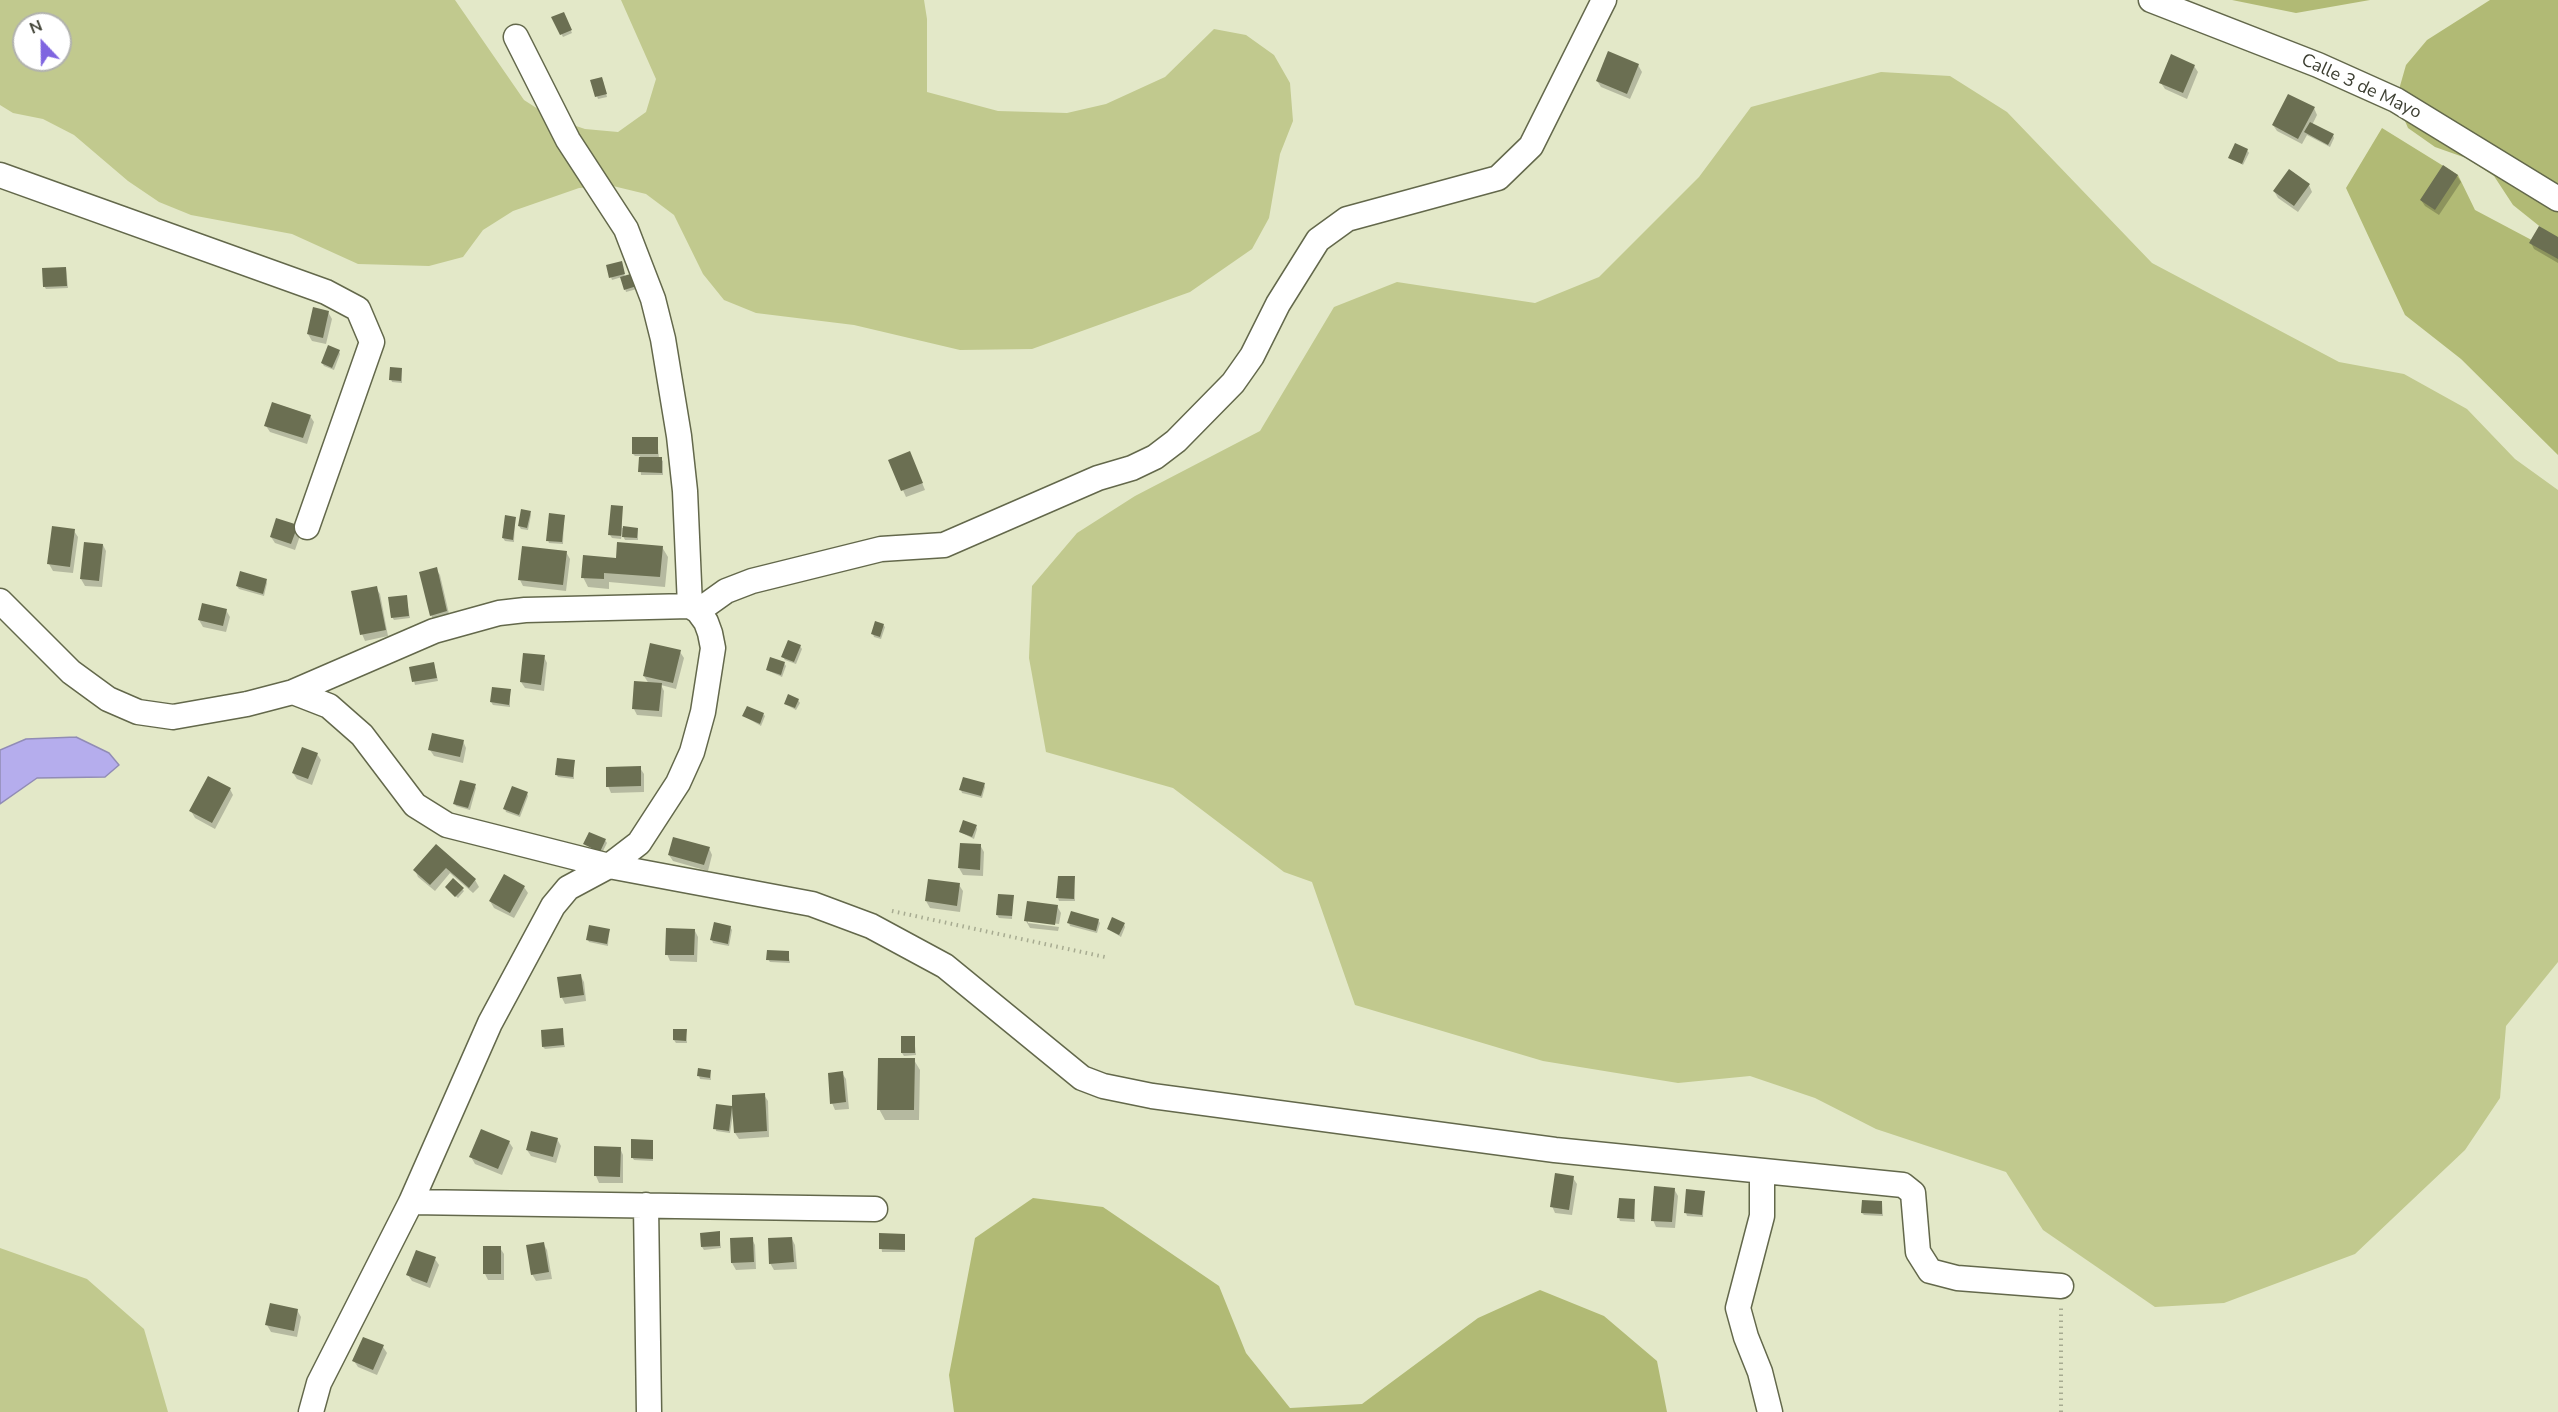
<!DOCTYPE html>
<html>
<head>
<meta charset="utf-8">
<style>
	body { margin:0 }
	#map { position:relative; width:2558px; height:1412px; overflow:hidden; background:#e3e8c8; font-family:"Nunito Sans",sans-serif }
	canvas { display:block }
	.north { position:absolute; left:12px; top:12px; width:60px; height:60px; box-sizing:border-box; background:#fff; border:2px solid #b1b2ad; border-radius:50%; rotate:338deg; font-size:16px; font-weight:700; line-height:24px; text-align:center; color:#3c3e31 }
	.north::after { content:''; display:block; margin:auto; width:21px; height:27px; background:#7f65e0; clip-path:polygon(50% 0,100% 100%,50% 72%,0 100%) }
</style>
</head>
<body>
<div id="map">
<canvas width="2558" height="1412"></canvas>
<div class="north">N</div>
</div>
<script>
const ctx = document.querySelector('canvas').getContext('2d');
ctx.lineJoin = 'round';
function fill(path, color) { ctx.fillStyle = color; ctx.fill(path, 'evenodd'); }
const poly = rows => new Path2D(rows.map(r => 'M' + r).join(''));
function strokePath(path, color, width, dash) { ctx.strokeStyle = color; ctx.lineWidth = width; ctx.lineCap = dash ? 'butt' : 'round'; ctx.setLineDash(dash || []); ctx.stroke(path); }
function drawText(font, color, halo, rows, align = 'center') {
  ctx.font = font + ' "Nunito Sans",sans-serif'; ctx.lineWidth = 6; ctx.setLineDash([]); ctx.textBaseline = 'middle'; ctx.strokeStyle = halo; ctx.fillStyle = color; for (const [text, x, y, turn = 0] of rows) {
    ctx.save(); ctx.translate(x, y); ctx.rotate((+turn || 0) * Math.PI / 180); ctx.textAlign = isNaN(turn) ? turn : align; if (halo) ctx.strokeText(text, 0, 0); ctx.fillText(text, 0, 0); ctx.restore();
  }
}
fill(poly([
	[0,0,455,0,524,100,552,118,585,129,618,132,646,112,656,79,621,0,924,0,927,19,927,92,998,111,1067,113,1106,104,1165,77,1214,29,1246,35,1274,55,1290,83,1293,121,1280,154,1269,218,1252,249,1190,292,1032,349,960,350,854,325,756,313,724,300,703,274,674,215,646,194,613,186,579,188,513,211,483,230,463,257,429,266,358,264,292,234,191,215,159,202,128,181,74,135,43,119,13,113,0,105],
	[24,24,60,24,60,60,24,60],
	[1881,72,1950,76,2007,112,2152,263,2339,362,2404,374,2467,409,2515,459,2558,490,2558,962,2506,1026,2500,1098,2465,1150,2355,1254,2224,1303,2155,1307,2043,1230,2006,1172,1876,1129,1815,1098,1750,1076,1678,1083,1543,1061,1355,1005,1312,882,1284,872,1173,788,1046,752,1029,658,1032,586,1077,533,1135,496,1260,431,1334,307,1397,282,1535,303,1599,277,1699,177,1751,107],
	[0,1248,87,1279,144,1329,168,1412,0,1412]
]), '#c1c98e');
fill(poly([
	[2232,0,2370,0,2296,13],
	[2490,0,2558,0,2558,241,2513,205,2494,176,2466,158,2435,147,2408,128,2396,100,2406,65,2427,40],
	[2382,128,2458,175,2475,210,2558,254,2558,455,2461,359,2405,315,2346,188],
	[1033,1198,1103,1207,1219,1286,1246,1353,1290,1408,1362,1404,1478,1318,1540,1290,1604,1316,1657,1361,1667,1412,954,1412,949,1375,975,1238]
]), '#b1ba75');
const water = poly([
	[76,737,109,753,119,765,105,777,37,778,0,804,0,750,26,739,76,737]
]);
fill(water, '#b5aded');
strokePath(water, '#918cb5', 1.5);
fill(poly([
	[563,13,572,33,563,37,553,18],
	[1638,65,1642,72,1630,99,1601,87,1597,81],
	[2194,66,2198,72,2187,99,2165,89,2161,83],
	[592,81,603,81,607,97,598,99],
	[2314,108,2317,115,2312,125,2333,135,2334,138,2330,147,2307,135,2302,144,2277,131,2273,125],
	[2247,150,2249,153,2243,165,2230,157],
	[2457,176,2461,182,2439,215,2425,206,2421,200],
	[2309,185,2312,192,2298,212,2278,198,2274,191],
	[2558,239,2558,263,2534,249,2531,243],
	[622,266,625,277,633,275,637,289,626,292,622,277,612,280,611,277],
	[66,268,68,288,46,289,44,286],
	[328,312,332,319,326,344,312,341,308,334],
	[339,351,340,354,334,370,324,366,322,363],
	[402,369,402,383,392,382,391,379],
	[310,416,314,422,307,444,270,432,266,426],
	[657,439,659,458,663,461,663,475,641,475,640,456,635,456,633,454],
	[913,460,925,490,906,497,890,461],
	[622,508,622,528,638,529,638,540,625,540,622,534,621,539,612,538,610,535],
	[530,512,531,515,528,530,521,529,519,526],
	[564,516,563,544,549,543,548,540],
	[515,519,514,542,505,541,503,538],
	[277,520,301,533,295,550,275,543,271,537],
	[74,531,78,537,73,573,53,571,49,564],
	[85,543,103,545,106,551,102,587,85,586,81,579],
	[662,547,668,557,665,587,609,582,609,589,588,587,583,577,617,559],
	[566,552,570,559,566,591,523,586,520,580],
	[436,569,440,575,450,618,435,622,431,615],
	[266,580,267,583,264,596,239,589,237,586],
	[376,588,380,594,388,636,365,641,362,634],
	[406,596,410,618,394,620,392,617],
	[226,610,230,617,226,632,203,627,199,620],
	[883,625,885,627,881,639,874,637,873,634],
	[800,646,802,649,796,664,785,660,783,657],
	[680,652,684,658,676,689,661,685,664,691,662,717,637,715,634,709,649,684,644,676],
	[544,657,547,663,544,691,525,688,521,682],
	[784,663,786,666,782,677,767,670],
	[434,664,438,681,415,685,411,668],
	[510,690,510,707,493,705,491,702],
	[798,700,800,703,796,710,785,704],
	[763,714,765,716,761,726,744,716],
	[463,741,466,748,463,763,434,756,430,750],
	[317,754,321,760,312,785,297,779,293,773],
	[574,762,574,779,558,777,556,774],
	[640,768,644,774,644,792,611,793,608,786],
	[984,784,985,787,982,798,962,793,961,790],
	[475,786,476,788,470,810,456,806,455,804],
	[230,789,233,795,215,829,195,818,191,811],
	[527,793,528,796,520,817,506,812,505,809],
	[976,826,977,829,974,839,960,832],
	[605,840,607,843,602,853,585,844],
	[980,845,984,852,983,876,963,875,959,868],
	[436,846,475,880,479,887,473,893,450,873,435,891,418,877,415,870],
	[709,848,712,855,708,871,673,861,669,855],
	[1074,878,1075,901,1059,901,1058,898],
	[959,885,963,891,960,912,930,908,926,901],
	[524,887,528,893,514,918,494,908,490,901],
	[462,889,464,891,458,898,448,890],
	[1013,897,1012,919,999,918,997,915],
	[1057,906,1061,913,1059,924,1028,920,1028,923,1059,927,1058,931,1030,928,1026,921],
	[1098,920,1100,923,1097,933,1070,926,1069,923],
	[1124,924,1125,927,1121,937,1108,929],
	[730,927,732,930,729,946,713,943,712,940],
	[609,930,608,946,589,942,588,940],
	[695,931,698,937,697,962,670,961,667,954],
	[788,953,790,963,770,962,768,959],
	[580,975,584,982,586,1001,565,1004,562,998],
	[562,1029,565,1047,545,1049,543,1047],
	[686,1030,687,1043,676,1043,674,1040],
	[914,1037,916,1055,904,1056,902,1053],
	[914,1060,920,1070,919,1120,885,1120,879,1109],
	[710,1071,711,1080,700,1079,699,1076],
	[842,1073,846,1079,849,1109,835,1110,832,1103],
	[764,1095,768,1101,769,1137,739,1139,735,1133,733,1114,730,1133,716,1131,718,1106,734,1108],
	[557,1139,561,1146,556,1163,531,1156,527,1150],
	[509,1142,513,1148,502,1175,475,1164,471,1157],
	[652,1142,653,1161,634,1160,632,1157],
	[596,1148,620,1148,623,1155,623,1183,599,1183,596,1176],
	[1573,1178,1577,1184,1572,1215,1555,1213,1552,1206],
	[1674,1189,1678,1196,1675,1228,1656,1227,1653,1220],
	[1704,1192,1703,1217,1687,1216,1686,1213],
	[1634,1200,1635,1222,1620,1221,1619,1218],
	[1882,1202,1883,1216,1864,1215,1862,1213],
	[719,1233,721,1248,704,1250,702,1247],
	[880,1235,904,1235,905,1252,882,1252],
	[752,1239,755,1245,756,1269,736,1270,732,1263,731,1240],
	[792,1239,795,1245,797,1269,774,1270,770,1263],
	[543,1243,547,1250,552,1279,536,1281,532,1274],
	[500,1248,504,1254,504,1280,488,1280,485,1274],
	[435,1259,439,1265,430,1288,412,1281,408,1275],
	[297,1310,301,1317,297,1337,271,1332,267,1325],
	[383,1347,387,1353,377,1375,358,1367,354,1361]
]), '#0003');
fill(poly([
	[564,12,572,30,560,35,551,17],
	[1608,51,1639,64,1627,94,1596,81],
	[2171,54,2195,65,2183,93,2159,83],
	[602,77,607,94,595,97,590,80],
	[2288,94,2315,107,2298,139,2272,125],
	[2310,122,2334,134,2328,145,2304,132],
	[2235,143,2248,149,2242,164,2228,158],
	[2443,165,2458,175,2435,210,2420,200],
	[2289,169,2310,184,2294,206,2273,191],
	[2539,226,2558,237,2558,259,2529,243],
	[622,261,625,274,609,278,606,265],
	[66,267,67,286,43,287,42,268],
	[634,273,637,286,624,290,620,277],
	[313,307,329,311,323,338,307,334],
	[328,345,340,350,332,368,321,363],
	[390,367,402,368,401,381,389,380],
	[272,402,311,415,303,438,264,426],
	[632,437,658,437,658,454,632,454],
	[910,451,923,483,901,491,888,460],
	[639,457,662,457,662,473,638,472],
	[611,505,623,506,621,536,608,535],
	[521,509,531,511,527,528,518,526],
	[549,513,565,515,562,542,546,541],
	[505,515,516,517,513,540,502,538],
	[276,518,298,525,291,544,270,537],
	[52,526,75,529,70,567,47,564],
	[623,526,638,528,637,538,622,537],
	[84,542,103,544,99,581,80,579],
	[617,542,663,546,660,577,604,573,604,579,581,578,583,555,616,558],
	[522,546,567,551,563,585,518,580],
	[437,567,447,611,430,616,419,572],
	[240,571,267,579,263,594,236,586],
	[377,586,386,630,360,635,351,591],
	[407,595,409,616,391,618,388,597],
	[202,603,227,609,223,626,198,620],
	[875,621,884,624,880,637,871,634],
	[788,640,801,645,794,662,781,657],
	[650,643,681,650,673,683,643,676],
	[523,653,545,655,541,685,520,682],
	[770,657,785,662,781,675,766,670],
	[434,662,437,678,412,682,409,667],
	[634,681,662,683,659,711,632,709],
	[492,687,511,689,509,705,490,702],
	[788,694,799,699,795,708,784,704],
	[747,706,764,713,760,724,742,716],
	[432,733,464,740,460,757,428,750],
	[302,747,318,753,308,779,292,773],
	[557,758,575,760,573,777,555,775],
	[641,766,641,786,606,787,606,767],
	[208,776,231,788,212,823,189,811],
	[963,777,985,783,981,796,959,790],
	[460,780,476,784,468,808,453,804],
	[512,786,528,792,519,815,503,809],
	[963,820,977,825,972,837,959,832],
	[589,832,606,839,600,852,583,844],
	[673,837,710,847,704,865,668,855],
	[960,843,981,844,980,870,958,868],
	[436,844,476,879,469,888,446,868,430,885,413,870],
	[504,874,525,886,510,913,489,901],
	[1058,876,1075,876,1074,899,1056,898],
	[453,878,464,888,455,897,445,887],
	[928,879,960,883,957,906,925,901],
	[998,894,1014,895,1012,916,996,915],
	[1027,901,1058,905,1055,925,1024,921],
	[1071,911,1099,919,1096,931,1067,923],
	[1112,917,1125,923,1119,935,1107,929],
	[714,922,731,926,728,944,710,940],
	[589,925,610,929,607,944,586,940],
	[666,928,695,929,694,955,665,955],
	[767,950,789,951,789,961,766,960],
	[581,974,584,995,560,998,557,977],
	[563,1028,564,1045,542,1047,541,1030],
	[673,1029,687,1029,686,1041,673,1040],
	[901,1036,915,1036,915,1053,901,1053],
	[878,1058,915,1058,914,1110,877,1110],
	[698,1068,711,1070,710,1078,697,1076],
	[843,1071,846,1102,830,1104,828,1073],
	[765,1093,767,1131,734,1133,732,1107,729,1131,713,1129,716,1104,732,1106,732,1095],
	[481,1129,510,1141,498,1169,469,1157],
	[531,1131,558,1138,553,1157,526,1150],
	[631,1139,653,1140,653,1159,631,1158],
	[594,1146,621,1147,620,1177,594,1176],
	[1555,1173,1574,1176,1569,1210,1550,1207],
	[1654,1186,1675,1188,1672,1222,1651,1221],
	[1686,1189,1705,1191,1702,1215,1684,1213],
	[1619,1198,1635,1199,1634,1219,1617,1218],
	[1862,1200,1882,1201,1882,1214,1861,1213],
	[720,1231,720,1246,701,1247,700,1233],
	[879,1233,905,1234,905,1250,879,1249],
	[753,1237,754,1262,731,1263,730,1238],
	[792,1237,794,1262,769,1264,768,1238],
	[544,1242,549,1272,531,1275,526,1245],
	[483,1246,501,1246,501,1274,483,1274],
	[416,1250,436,1257,427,1283,406,1275],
	[270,1303,298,1309,294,1331,265,1325],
	[363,1337,384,1345,373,1370,352,1361]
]), '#6b6f52');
const street = poly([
	[2151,0,2318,65,2396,100,2558,199],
	[516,37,568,140,626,229,653,299,663,339,679,436,685,491,690,606],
	[0,175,326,292,358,309,372,342,307,527],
	[0,601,71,672,108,699,138,712,173,717,247,704,293,692,434,631,499,613,525,610,690,606,698,611,706,622,710,633,713,648,703,712,692,752,678,783,639,843,609,866,568,888,553,906,490,1023,411,1202,319,1383,311,1412],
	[698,611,726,591,752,581,881,549,944,545,1098,478,1132,468,1155,457,1176,441,1233,383,1252,356,1278,304,1318,240,1347,219,1498,178,1531,146,1604,0],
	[293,692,329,706,362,735,415,805,447,825,609,866,812,904,871,926,945,966,1082,1078,1103,1086,1152,1096,1555,1150,1903,1185,1913,1193,1918,1252,1930,1271,1957,1278,2061,1286],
	[1762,1171,1762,1216,1738,1308,1746,1337,1760,1372,1770,1412],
	[411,1202,875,1209],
	[646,1205,649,1412]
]);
strokePath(street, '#63684b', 27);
strokePath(poly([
	[892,911,1105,957],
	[2061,1412,2061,1305]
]), '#a7ab91', 4, [1.5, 4.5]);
strokePath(street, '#fff', 24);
drawText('18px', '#3c3e31', '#fff', [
	["Calle 3 de Mayo",2361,87,25]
]);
</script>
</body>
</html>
